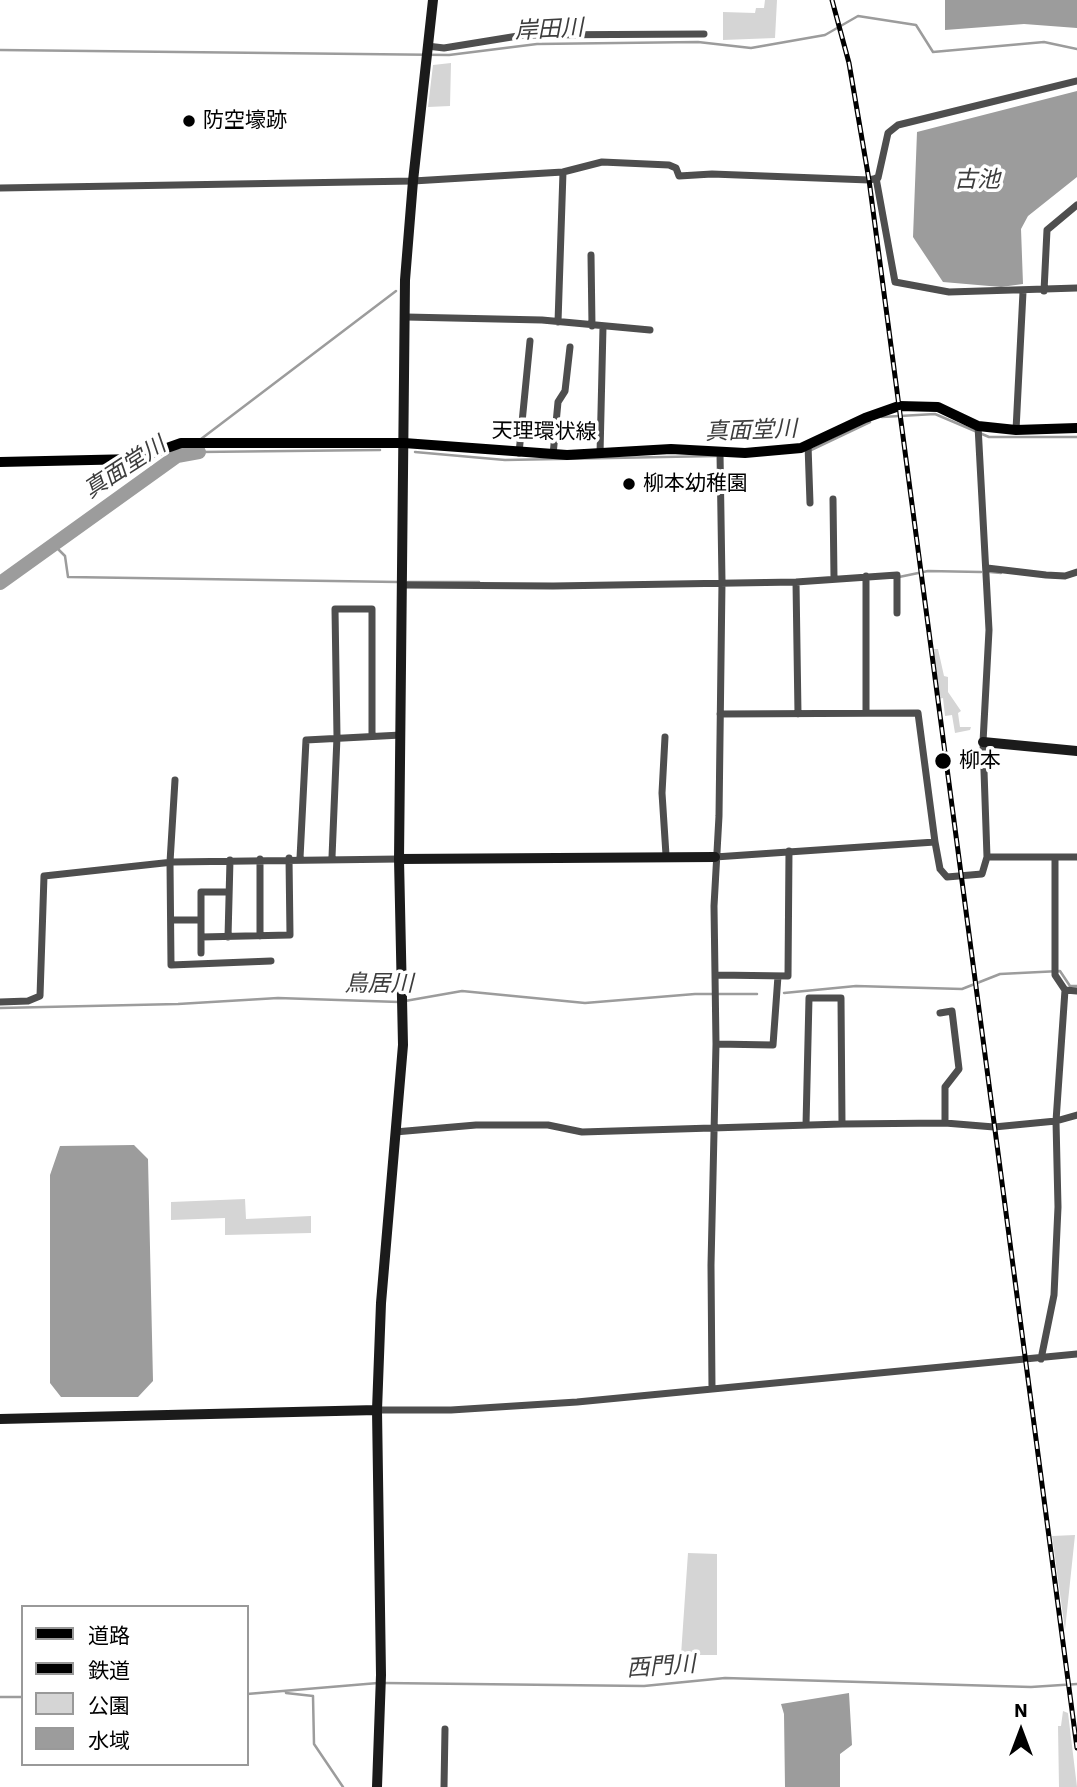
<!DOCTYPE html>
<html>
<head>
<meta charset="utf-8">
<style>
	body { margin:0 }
	#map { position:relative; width:1077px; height:1787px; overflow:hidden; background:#fff; font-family:"IBM Plex Sans","Noto Sans JP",sans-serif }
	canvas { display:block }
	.legend { position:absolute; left:21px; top:1605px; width:228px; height:161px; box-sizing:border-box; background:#fff; border:2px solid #999; margin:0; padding:9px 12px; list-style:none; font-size:21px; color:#000 }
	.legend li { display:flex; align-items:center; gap:14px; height:35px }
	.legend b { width:35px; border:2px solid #999 }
	.north { position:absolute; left:986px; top:1696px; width:70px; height:70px; -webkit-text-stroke:5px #fff; paint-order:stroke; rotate:0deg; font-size:19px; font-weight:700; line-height:28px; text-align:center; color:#000 }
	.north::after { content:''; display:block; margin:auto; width:24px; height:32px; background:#000; clip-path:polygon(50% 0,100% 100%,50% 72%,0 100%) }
</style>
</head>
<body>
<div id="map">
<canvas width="1077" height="1787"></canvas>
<ul class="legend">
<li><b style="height:9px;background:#000"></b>道路</li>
<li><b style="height:9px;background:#000"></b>鉄道</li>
<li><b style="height:19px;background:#d5d5d5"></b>公園</li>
<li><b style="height:19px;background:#9c9c9c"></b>水域</li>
</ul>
<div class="north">N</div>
</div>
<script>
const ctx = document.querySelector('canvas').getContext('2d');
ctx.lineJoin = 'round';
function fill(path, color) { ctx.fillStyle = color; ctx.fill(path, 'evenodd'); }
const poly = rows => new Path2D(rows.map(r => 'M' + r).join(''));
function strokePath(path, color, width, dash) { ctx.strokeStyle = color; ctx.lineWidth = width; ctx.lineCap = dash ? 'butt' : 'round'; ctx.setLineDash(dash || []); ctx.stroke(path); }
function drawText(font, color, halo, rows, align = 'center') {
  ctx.font = font + ' "IBM Plex Sans","Noto Sans JP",sans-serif'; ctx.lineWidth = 7; ctx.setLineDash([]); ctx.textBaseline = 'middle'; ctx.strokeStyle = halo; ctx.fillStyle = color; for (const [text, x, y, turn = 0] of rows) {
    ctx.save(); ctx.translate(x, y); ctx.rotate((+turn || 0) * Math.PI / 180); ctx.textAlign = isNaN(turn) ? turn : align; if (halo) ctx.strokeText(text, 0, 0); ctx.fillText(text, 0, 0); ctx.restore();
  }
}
fill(poly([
	[765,0,777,0,775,38,723,40,723,12,755,13,756,8,764,8],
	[451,63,450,106,428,107,433,65],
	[938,649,944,676,948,677,948,692,961,711,958,713,960,727,977,727,971,727,970,730,955,733,952,715,945,716,943,698,938,699,931,649],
	[245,1199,246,1219,311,1216,311,1233,225,1235,225,1218,171,1220,171,1202],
	[1075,1535,1065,1630,1052,1536],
	[688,1553,717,1554,717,1655,681,1655],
	[1063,1711,1068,1713,1077,1787,1059,1787,1058,1726,1061,1726]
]), '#d5d5d5');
fill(poly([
	[945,0,1077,0,1077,28,1024,24,945,30],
	[1077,91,1077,177,1028,216,1021,229,1023,284,1001,287,943,282,913,237,917,132],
	[134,1145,148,1159,153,1381,138,1397,61,1397,50,1383,50,1175,60,1146],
	[849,1693,852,1745,840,1754,840,1787,785,1787,784,1714,781,1704]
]), '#9c9c9c');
strokePath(poly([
	[0,50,449,55,537,44,698,42,751,48,825,35,858,16,916,25,933,52,1044,42,1077,49],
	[882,417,935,414,989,437,1077,437],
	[201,439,396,291],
	[809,451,870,422],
	[199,452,380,450],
	[415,452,505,460,716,456],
	[54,545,65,556,68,577,398,582],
	[990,572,1001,573],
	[899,577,928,571,981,572],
	[408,582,479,582],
	[784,993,856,986,962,989,1000,974,1060,971,1070,986,1077,986],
	[405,1001,462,991,585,1003,695,994,757,994],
	[0,1008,178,1004,278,998,399,1002],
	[384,1683,644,1686,725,1678,1031,1687,1077,1684],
	[286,1693,313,1696,314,1744,343,1787],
	[247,1694,378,1683],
	[0,1697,23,1697]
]), '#9c9c9c', 2.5);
strokePath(poly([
	[0,583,177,456,199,452]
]), '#9c9c9c', 14);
strokePath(poly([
	[427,46,444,48,524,35,704,34],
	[876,178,895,282,949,292,1077,288],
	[0,188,413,181,563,172,602,162,669,165,676,168,679,176,712,174,869,180,878,178,888,133,898,125,1077,81],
	[591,255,592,326],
	[1044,291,1047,230,1077,205],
	[406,317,542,320,650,330],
	[558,322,563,172],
	[1016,430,1023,292],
	[808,445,810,503],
	[519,453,530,341],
	[600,454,603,327],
	[553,455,558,402,565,391,570,347],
	[833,499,834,578],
	[987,568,1046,575,1065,576,1077,572],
	[866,576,866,712],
	[796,582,798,714],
	[404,585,553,586,796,582,897,575,897,613],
	[720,714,918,713,935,842],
	[665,737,662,793,666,855],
	[175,780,170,862,171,965,271,961],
	[332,857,337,737,335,609,372,609,372,736],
	[715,857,935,842,940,869,947,877,982,874,987,857,983,742,989,630,978,426],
	[987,857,1077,857],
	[300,858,306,740,401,735],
	[260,859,260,936],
	[171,920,201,920,201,953],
	[201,920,201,892,229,892],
	[201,937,290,935,289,858],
	[228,937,230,860],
	[716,975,788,976,789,851],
	[1065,990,1077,991],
	[0,1002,28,1001,40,996,44,876,173,862,399,859],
	[940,1013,952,1011,959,1069,945,1087,945,1123],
	[716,1044,773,1045,778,976],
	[806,1125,809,998,841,998,842,1124],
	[395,1132,476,1125,548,1125,582,1132,842,1124,945,1123,994,1127,1056,1121,1077,1115],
	[1041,1359,1054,1295,1058,1207,1056,1121,1065,990,1055,975,1055,857],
	[712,1389,711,1265,716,1044,714,906,719,816,722,582,720,453],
	[377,1410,451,1410,577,1402,1077,1354],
	[444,1787,445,1729]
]), '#4e4e4e', 7);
strokePath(poly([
	[983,742,1077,751],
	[399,859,715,857],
	[0,1419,377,1410],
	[377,1787,381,1675,377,1410,381,1303,403,1045,399,859,405,280,413,181,433,0]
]), '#1b1b1b', 10);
strokePath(poly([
	[0,462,136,459,181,443,404,443,567,455,671,449,745,453,801,448,865,418,899,406,938,407,978,426,1016,430,1077,428]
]), '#000', 10);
const rail = poly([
	[832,0,849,63,869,180,1077,1748]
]);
strokePath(rail, '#000', 5);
strokePath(rail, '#fff', 2.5, [8]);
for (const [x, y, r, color] of [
	[189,121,7,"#000"],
	[629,484,7,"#000"],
	[943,761,9,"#000"]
]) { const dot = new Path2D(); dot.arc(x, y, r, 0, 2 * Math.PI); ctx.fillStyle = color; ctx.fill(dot); strokePath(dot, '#fff', 2.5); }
drawText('21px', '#000', '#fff', [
	["防空壕跡",203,121],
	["柳本幼稚園",643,484],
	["柳本",959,761]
], 'left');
drawText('21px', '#000', '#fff', [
	["天理環状線",544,432,1]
]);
drawText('italic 23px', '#3d3d3d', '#fff', [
	["岸田川",549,30,-3],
	["古池",977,180],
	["真面堂川",751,431,-2],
	["真面堂川",125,468,-33],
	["鳥居川",379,984],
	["西門川",661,1667,-4]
]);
</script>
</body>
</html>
